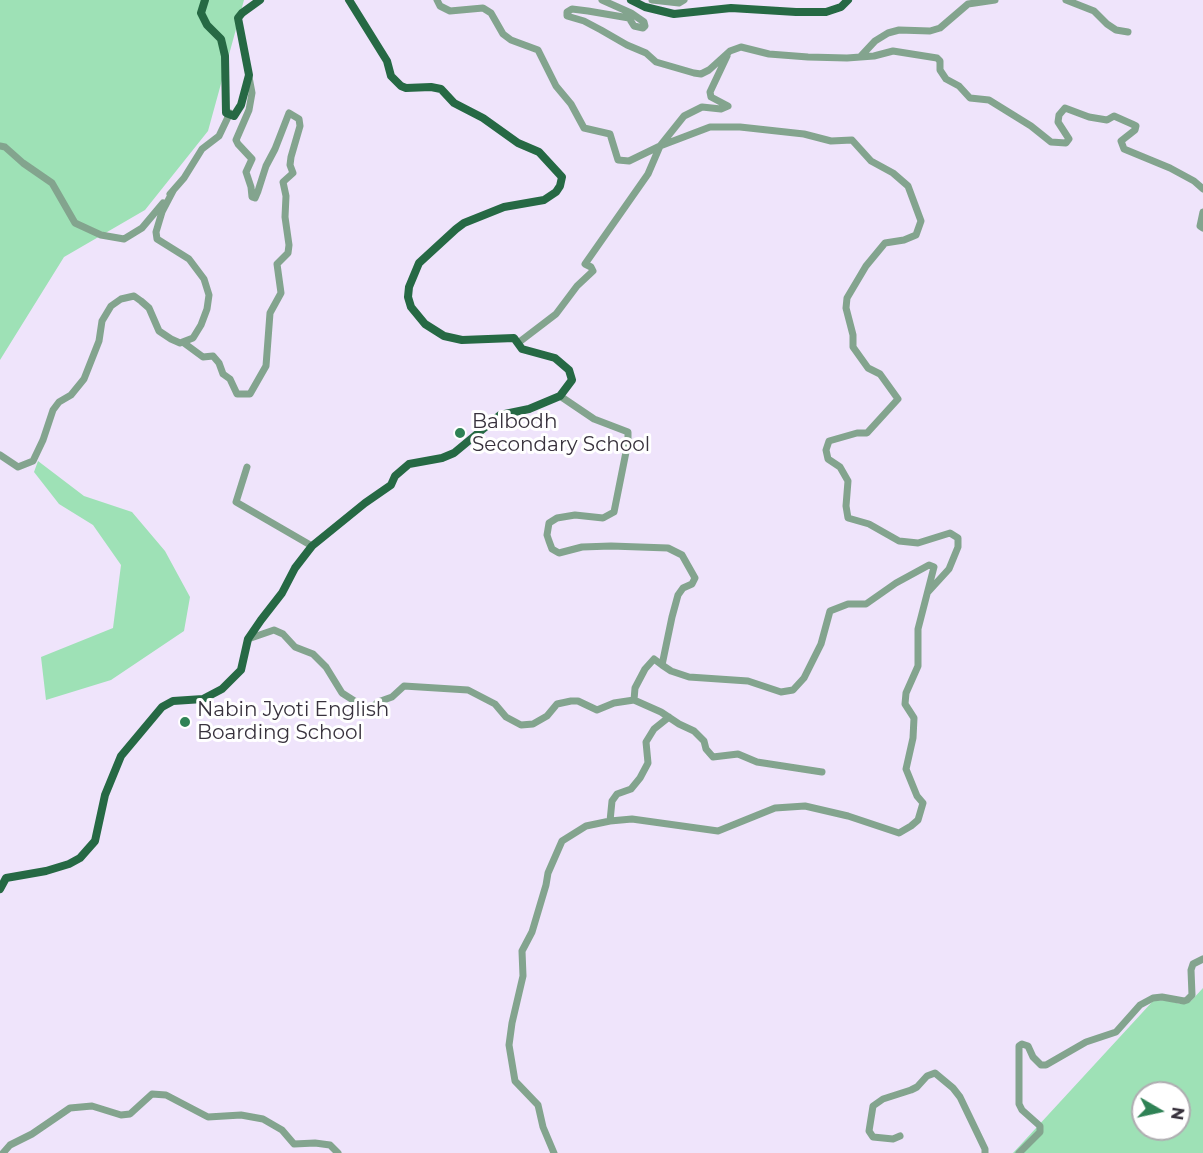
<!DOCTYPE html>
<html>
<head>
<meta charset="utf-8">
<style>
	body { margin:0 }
	#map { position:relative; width:1203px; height:1153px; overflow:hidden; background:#efe4fb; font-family:Montserrat,sans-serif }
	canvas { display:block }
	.north { position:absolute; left:1131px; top:1081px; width:60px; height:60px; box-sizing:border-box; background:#fff; border:2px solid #afadb1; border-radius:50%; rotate:99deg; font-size:16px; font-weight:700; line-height:24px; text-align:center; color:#38323d }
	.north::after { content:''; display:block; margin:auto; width:21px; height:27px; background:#2f8255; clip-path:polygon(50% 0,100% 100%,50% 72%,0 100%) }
</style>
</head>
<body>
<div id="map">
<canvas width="1203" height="1153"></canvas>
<div class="north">N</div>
</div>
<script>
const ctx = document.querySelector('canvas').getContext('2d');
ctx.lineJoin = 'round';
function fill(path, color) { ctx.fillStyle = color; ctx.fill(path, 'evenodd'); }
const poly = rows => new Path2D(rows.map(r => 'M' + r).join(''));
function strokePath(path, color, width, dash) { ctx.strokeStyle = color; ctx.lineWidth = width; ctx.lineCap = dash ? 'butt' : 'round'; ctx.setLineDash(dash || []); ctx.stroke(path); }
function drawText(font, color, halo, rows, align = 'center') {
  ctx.font = font + ' Montserrat,sans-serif'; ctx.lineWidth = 6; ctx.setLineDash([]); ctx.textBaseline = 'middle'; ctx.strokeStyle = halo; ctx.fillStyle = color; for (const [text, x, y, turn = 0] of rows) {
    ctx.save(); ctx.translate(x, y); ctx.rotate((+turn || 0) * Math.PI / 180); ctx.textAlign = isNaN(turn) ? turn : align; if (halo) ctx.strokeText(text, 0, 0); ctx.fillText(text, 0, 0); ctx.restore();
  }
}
fill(poly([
	[0,0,244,0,208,131,145,210,64,257,0,360],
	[38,461,84,496,132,512,165,551,190,597,184,631,111,680,46,700,41,657,113,628,121,565,93,525,59,504,34,472],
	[1203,988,1203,1153,1013,1153,1153,1001,1166,1000,1180,1004,1191,1001],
	[1143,1093,1179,1093,1179,1129,1143,1129]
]), '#9ee1b6');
strokePath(poly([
	[437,0,440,6,450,11,483,8,491,13,503,34,511,40,538,50,556,86,571,104,584,128,610,134,618,160,629,161,660,146,710,127,740,127,804,134,831,141,852,140,871,161,893,173,908,186,921,221,916,235,904,240,885,243,866,266,847,298,846,308,853,335,853,347,868,368,880,374,898,399,867,433,857,433,829,441,826,450,828,459,840,467,848,481,846,506,848,518,869,524,899,541,918,543,950,533,958,538,958,547,949,569,928,592],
	[602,0,631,13,644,22,645,26,643,28,634,26,629,18,588,11,572,9,567,12,567,16,584,21,601,30,627,45,646,53,656,62,694,73,701,74,709,70,730,51,741,47,769,54,808,57,847,58,874,56,893,51,937,58,940,61,940,70,946,79,959,86,970,98,989,100,1031,126,1051,142,1066,143,1069,139,1058,122,1059,115,1065,108,1089,117,1107,120,1114,116,1132,124,1136,126,1135,130,1121,141,1124,149,1170,168,1194,181,1203,189],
	[652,0,679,3,684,0],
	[1066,0,1094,11,1107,24,1116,30,1128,32],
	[861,56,875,41,888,33,899,30,930,31,940,28,968,4,995,0],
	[0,146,5,147,23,163,52,183,75,223,101,235,124,239,142,228,163,203],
	[170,194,184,178,202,149,219,136,230,113],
	[1203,212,1200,226,1203,228],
	[184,343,203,357,213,356,219,363,223,374,230,379,237,394,250,394,266,366,270,313,281,293,277,264,288,253,289,245,285,217,286,196,283,182,293,173,290,165,291,157,300,126,299,119,289,113,275,149,266,166,258,191,255,198,252,197,251,187,246,172,252,159,238,144,236,140,249,110,252,93,249,77],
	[518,343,556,314,577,286,593,271,591,267,585,264,648,174,660,146,684,116,702,107,721,109,728,106,711,97,710,92,727,56],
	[0,455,18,467,33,461,43,440,53,410,59,402,71,395,84,379,99,341,102,321,111,306,121,299,134,296,141,301,149,308,159,331,171,339,180,343,193,338,201,325,207,309,209,295,204,279,189,259,157,239,156,232,162,212,173,191],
	[247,467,236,502,312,546],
	[248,639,274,630,283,634,295,647,313,654,326,667,342,693,367,709,372,708,378,702,392,697,404,686,468,690,495,704,506,717,521,725,533,724,547,716,557,704,571,701,578,701,597,710,614,703,634,700,635,688,645,669,654,659,662,665],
	[634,700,661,712,679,724,694,731,704,741,706,749,713,757,738,754,757,762,822,772],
	[610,821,612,801,617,794,631,789,640,778,648,763,646,742,654,729,669,717],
	[900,1136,893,1139,873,1137,869,1131,873,1106,883,1099,911,1090,917,1087,927,1076,935,1073,953,1088,960,1097,985,1149,985,1153],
	[3,1153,10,1145,32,1134,70,1108,92,1106,121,1115,130,1114,152,1094,166,1095,208,1117,241,1115,263,1119,282,1130,294,1144,315,1143,330,1145,338,1153],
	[554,1153,543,1127,538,1105,515,1081,509,1045,512,1023,523,976,522,951,532,932,546,885,548,873,562,841,586,826,610,821,632,819,718,831,775,808,805,806,848,816,899,833,911,826,918,820,923,803,917,796,906,769,913,738,914,718,905,704,906,693,918,666,918,629,934,567,929,565,896,583,866,604,848,604,830,611,821,644,804,678,793,690,781,692,748,681,689,677,671,671,662,665,672,617,678,595,683,588,692,584,695,578,682,555,668,548,611,546,582,547,559,553,552,549,549,541,547,535,549,523,557,518,575,515,603,518,614,512,628,442,628,432,594,419,560,396],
	[1019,1153,1040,1132,1040,1126,1022,1110,1019,1104,1019,1046,1022,1044,1028,1046,1033,1057,1041,1065,1046,1065,1086,1042,1116,1032,1140,1005,1153,998,1162,997,1184,1001,1187,1000,1192,995,1191,970,1193,964,1203,959]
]), '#83a48e', 7);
strokePath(poly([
	[205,0,201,13,207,25,221,39,225,56,226,113,234,116,241,105,249,75,238,18,242,13,260,0],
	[631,0,645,7,674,14,731,8,796,12,826,12,841,7,848,0],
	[0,889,6,878,46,871,69,864,80,858,95,841,105,795,121,756,162,707,173,701,203,699,222,689,241,670,248,639,261,620,282,593,295,568,312,546,365,503,391,485,395,476,409,464,442,458,454,453,500,415,529,409,560,396,572,380,569,370,555,358,522,349,514,338,462,340,444,336,425,324,411,307,408,297,409,287,419,263,456,229,464,223,504,207,544,200,556,192,560,186,562,177,539,152,518,143,483,118,454,103,441,89,431,87,406,88,401,86,391,76,387,61,349,0]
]), '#266944', 8);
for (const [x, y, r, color] of [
	[460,433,6,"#2f8255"],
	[185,722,6,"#2f8255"]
]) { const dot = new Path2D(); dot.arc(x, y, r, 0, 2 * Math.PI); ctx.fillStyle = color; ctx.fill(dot); strokePath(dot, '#fff', 2); }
drawText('20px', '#38323d', '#fff', [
	["Balbodh",472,422],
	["Secondary School",472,445],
	["Nabin Jyoti English",197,710],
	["Boarding School",197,733]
], 'left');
</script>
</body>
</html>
